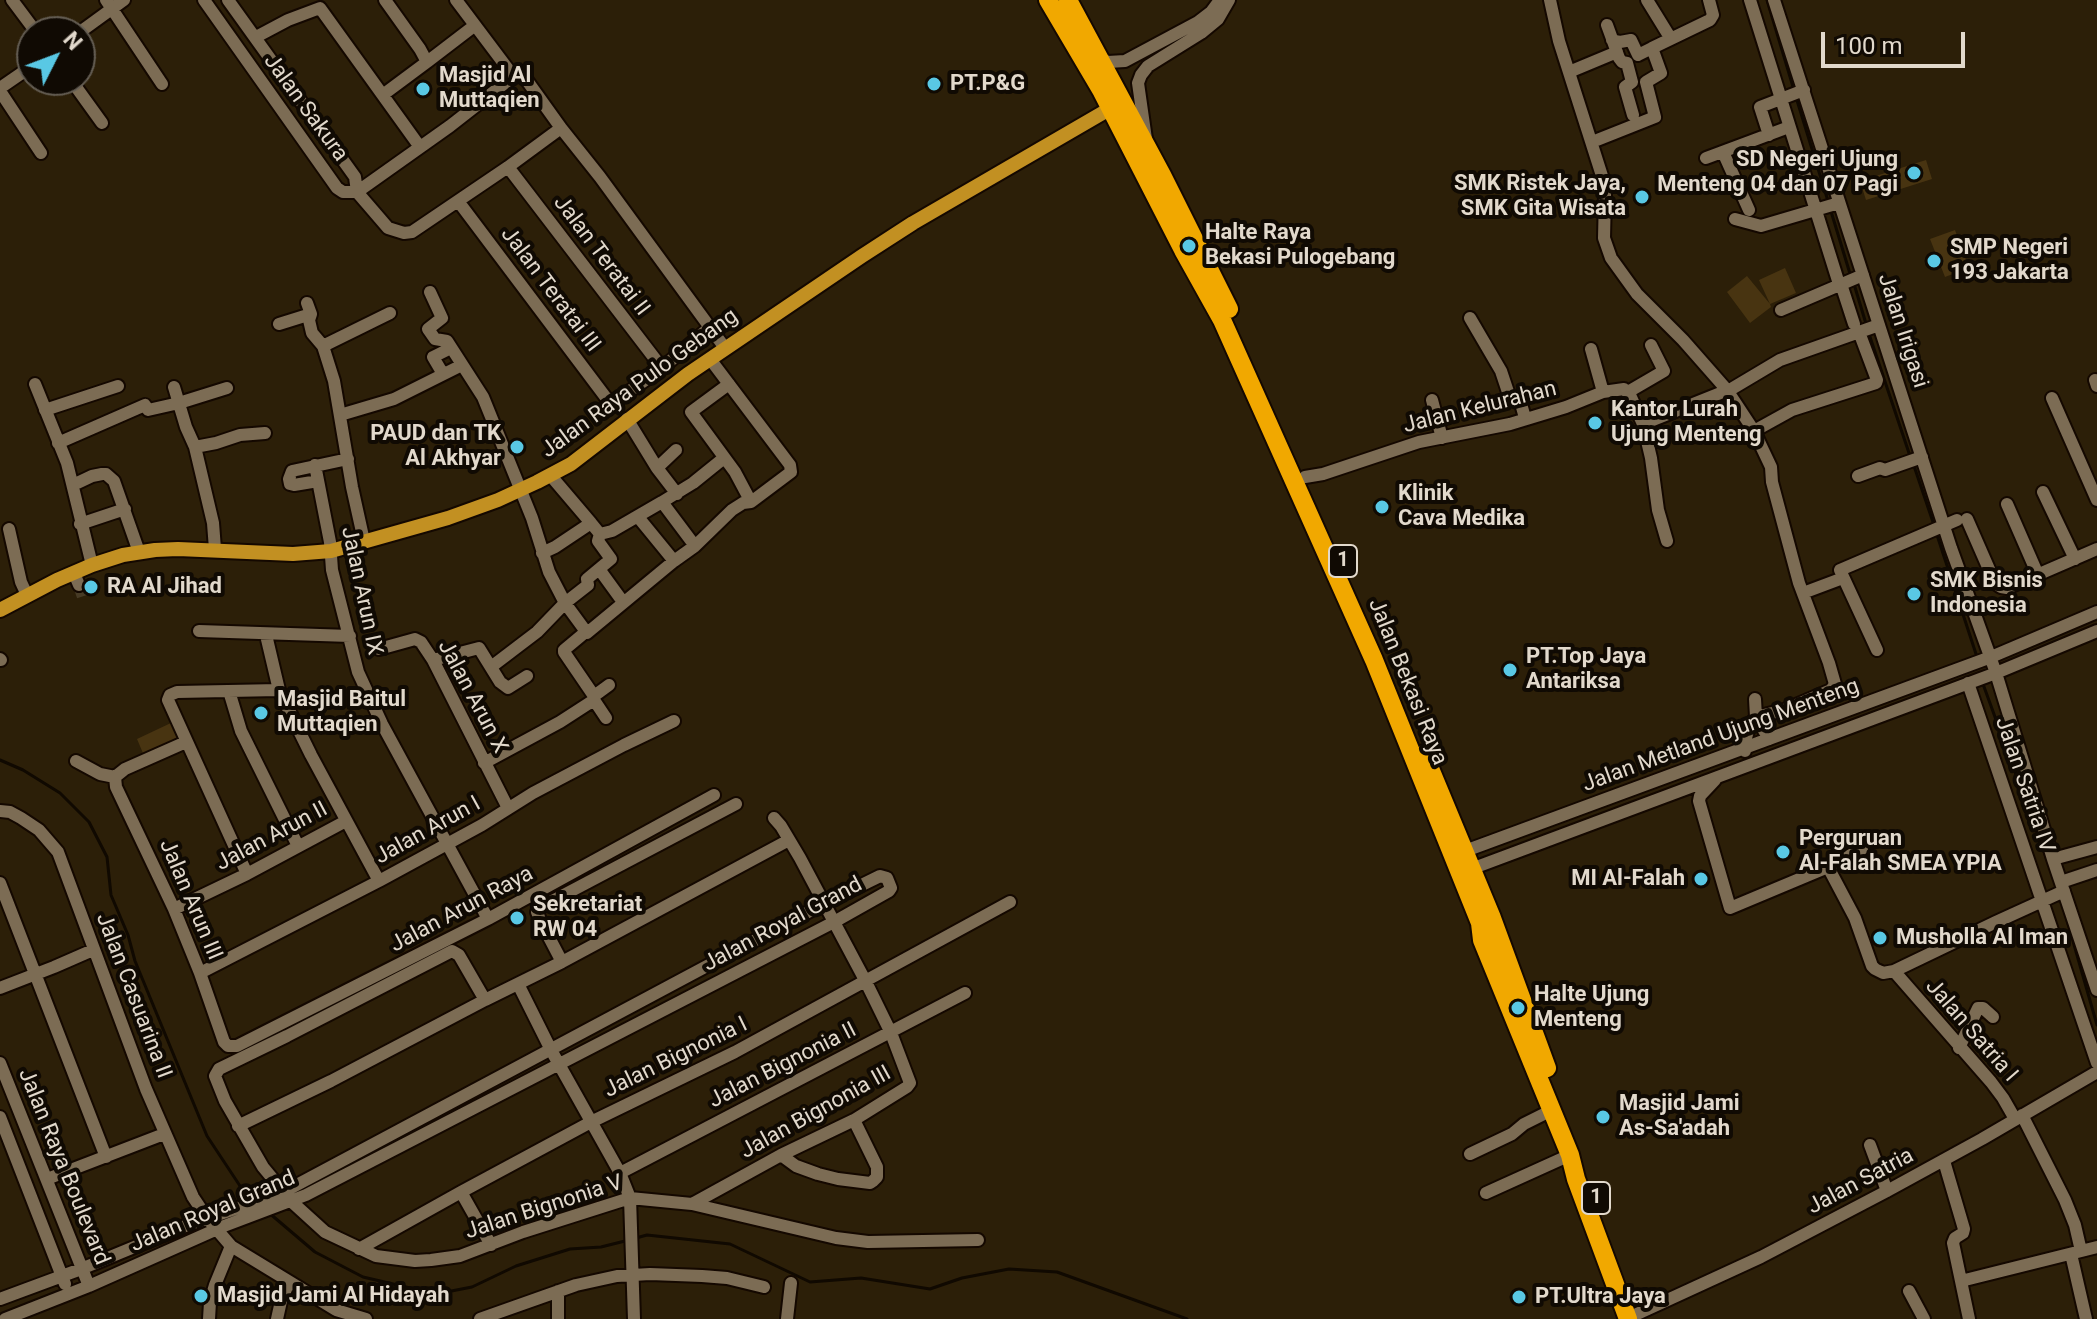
<!DOCTYPE html>
<html>
<head>
<meta charset="utf-8">
<style>
	body { margin:0 }
	#map { position:relative; width:2097px; height:1319px; overflow:hidden; background:#2c1f08; font-family:Roboto,sans-serif }
	canvas { display:block }
	.north { position:absolute; left:16px; top:16px; width:80px; height:80px; box-sizing:border-box; background:#100a03; border:2px solid #645d53; border-radius:50%; rotate:48deg; font-size:22px; font-weight:700; line-height:32px; text-align:center; color:#e2d9cc }
	.north::after { content:''; display:block; margin:auto; width:28px; height:36px; background:#59c8e4; clip-path:polygon(50% 0,100% 100%,50% 72%,0 100%) }
	.scale { position:absolute; left:1821px; top:32px; width:144px; height:36px; box-sizing:border-box; border:4px solid #e2d9cc; border-top:0; padding-left:10px; font-size:24px; line-height:28px; white-space:nowrap; color:#e2d9cc; -webkit-text-stroke:6px #100a03; paint-order:stroke }
</style>
</head>
<body>
<div id="map">
<canvas width="2097" height="1319"></canvas>
<div class="north">N</div>
<div class="scale">100 m</div>
</div>
<script>
const ctx = document.querySelector('canvas').getContext('2d');
ctx.lineJoin = 'round';
function fill(path, color) { ctx.fillStyle = color; ctx.fill(path, 'evenodd'); }
const poly = rows => new Path2D(rows.map(r => 'M' + r).join(''));
function strokePath(path, color, width, dash) { ctx.strokeStyle = color; ctx.lineWidth = width; ctx.lineCap = dash ? 'butt' : 'round'; ctx.setLineDash(dash || []); ctx.stroke(path); }
function drawText(font, color, halo, rows, align = 'center') {
  ctx.font = font + ' Roboto,sans-serif'; ctx.lineWidth = 8; ctx.setLineDash([]); ctx.textBaseline = 'middle'; ctx.strokeStyle = halo; ctx.fillStyle = color; for (const [text, x, y, turn = 0] of rows) {
    ctx.save(); ctx.translate(x, y); ctx.rotate((+turn || 0) * Math.PI / 180); ctx.textAlign = isNaN(turn) ? turn : align; if (halo) ctx.strokeText(text, 0, 0); ctx.fillText(text, 0, 0); ctx.restore();
  }
}
fill(poly([
	[1926,160,1932,179,1866,200,1860,181],
	[1955,230,1969,268,1945,277,1930,239],
	[1785,268,1796,293,1770,304,1771,307,1750,323,1727,292,1747,276,1770,304,1759,280],
	[173,722,182,741,145,758,137,739]
]), '#483411');
strokePath(poly([
	[1767,0,1794,90],
	[1796,97,1828,201],
	[1830,208,1851,277],
	[1854,284,1867,327],
	[1869,334,1910,456],
	[1913,463,1935,528],
	[1937,535,1977,657],
	[1983,684,2050,868],
	[0,760,23,770,60,793,89,822,107,857,111,895,128,935,135,961,207,1136,244,1192,253,1200],
	[2063,906,2097,1025],
	[268,1212,315,1252,363,1277,436,1294,472,1287,516,1266,570,1249,601,1247,629,1240],
	[636,1238,647,1235,730,1244,810,1282,861,1278,930,1289,962,1278,1009,1269,1057,1272,1187,1319]
]), '#100901', 3);
strokePath(poly([
	[79,585,83,597]
]), '#473b25', 12, [12, 6]);
const minor = poly([
	[12,0,36,32],
	[106,0,162,84],
	[204,0,337,188,343,192,357,192],
	[228,0,355,177,357,192],
	[385,0,420,49,427,62,474,26],
	[456,0,514,77],
	[1550,0,1559,41,1603,179,1605,195,1604,238,1611,258,1637,294,1683,340,1727,390,1754,431,1771,467,1772,482,1799,583,1829,663,1835,684,1831,690,1784,710,1756,717,1769,739],
	[1647,0,1671,39],
	[1750,0,1839,284],
	[1774,0,1951,548,1996,673,2053,859,2097,990],
	[1607,25,1619,58,1622,62,1627,63,1632,82,1625,87,1633,115],
	[80,32,124,0],
	[256,37,288,20,320,8,420,147],
	[1612,40,1620,42,1631,40,1638,55,1652,48],
	[1099,58,1108,62,1125,61,1198,22,1211,12,1220,0],
	[1569,72,1617,52],
	[71,80,102,123],
	[0,88,32,66],
	[0,91,41,153],
	[384,94,427,62],
	[1769,135,1760,107,1804,90],
	[1146,139,1138,83,1141,75,1148,66,1201,33,1218,19,1229,0],
	[1592,142,1655,117,1646,82,1661,73,1652,48,1710,20,1713,15,1709,0],
	[1723,152,1749,210],
	[1706,158,1789,127],
	[508,167,662,368],
	[357,192,450,126,505,83,514,77,523,75,561,128,600,177,725,348],
	[357,192,388,228,404,233,412,232,508,167,561,128],
	[458,201,610,403,613,403,662,368,709,328],
	[1735,219,1761,226,1839,203],
	[1841,284,1854,324],
	[430,292,442,318,428,329,435,339,447,341,483,397,532,518,549,572,565,603,587,633,674,561,695,546,732,510,743,503,751,502,791,472,790,465,710,359],
	[307,303,311,314,309,320,312,333,323,346,334,381,352,487,364,541],
	[1781,310,1863,275],
	[1470,318,1501,371,1510,398,1520,400,1525,418],
	[279,324,311,314],
	[323,346,390,313],
	[1591,349,1603,392],
	[443,374,433,357,451,348],
	[2095,380,2097,386],
	[35,384,67,463,92,565],
	[729,384,691,412,735,472,751,502],
	[174,387,186,427,195,447,213,523,215,549],
	[1628,392,1664,371,1651,345],
	[2052,398,2097,500],
	[1432,400,1442,438],
	[45,410,118,386],
	[340,415,394,399,462,365],
	[627,419,657,468,677,494],
	[1643,424,1733,388,1780,360,1879,325],
	[1754,431,1792,410,1876,383,1877,380,1859,332],
	[58,443,145,405,148,410,179,403,227,388],
	[195,447,216,443,240,435,265,433],
	[315,465,330,542,332,570,358,672,382,724,488,919],
	[657,468,676,450],
	[551,476,591,523],
	[1858,476,1880,468,1885,470,1922,457],
	[1305,477,1323,474,1419,442,1510,424,1566,407,1603,392,1624,389,1630,395,1643,424,1651,458,1658,510,1667,541],
	[318,481,294,485,290,484,289,479,292,471,348,459],
	[73,485,92,476,102,474,106,474,114,481,139,552],
	[2043,492,2075,559],
	[2007,504,2038,575],
	[638,517,674,561],
	[1967,519,1995,583,2001,587,2007,588,2097,549],
	[80,524,125,509],
	[9,529,21,582,27,595],
	[600,534,612,531,662,502],
	[695,546,662,502,693,483,724,458],
	[599,569,623,602],
	[74,573,79,585],
	[1803,593,1843,578],
	[199,631,350,636],
	[266,635,279,690,311,755,379,881],
	[582,635,564,650,564,652,594,696],
	[379,649,415,639,421,642,433,660,508,808],
	[1877,650,1840,570,1957,520],
	[0,659,1,660],
	[433,660,479,648,500,682,508,688,527,676],
	[491,667,537,632,565,603,588,585,587,579,611,559,598,541,600,534,591,523,555,547,542,553],
	[1968,683,2097,1063],
	[229,691,241,731,298,846],
	[594,700,606,718],
	[1745,751,1743,749,1749,727,1756,717,1755,699],
	[76,761,100,774,115,777,125,769,186,742],
	[484,763,560,722,594,700,594,696,609,685],
	[115,777,116,787,174,909,200,973,224,1042,228,1046,237,1046,488,919,714,795],
	[1715,780,1700,796,1699,801,1730,908,1828,867,1862,849],
	[0,811,10,812,21,818,39,830,58,852,146,1089,193,1197,207,1218,231,1246,336,1310,366,1319],
	[1465,851,1991,657,2097,612],
	[2053,859,2097,847],
	[1828,867,1855,918,1872,966,1875,969,1883,973,1894,971,1996,922,2064,891],
	[1471,869,1996,673,2097,631],
	[247,874,168,700,170,695,177,692,279,690],
	[2061,882,2097,870],
	[0,883,106,1157],
	[174,909,247,874,346,821],
	[562,962,540,920,537,912,539,908,736,804],
	[1894,971,1991,1082,2003,1098,2015,1119],
	[200,973,379,881,482,825,533,793,624,745,674,721],
	[518,984,551,1050,620,1173,630,1198,634,1319],
	[0,988,54,967,93,950],
	[485,1000,459,955,452,951,287,1036,219,1069,215,1076,225,1101,263,1167,292,1202,325,1232,376,1256,415,1261,431,1260,460,1256,523,1232,630,1198,692,1204,836,1238,868,1242,978,1240],
	[1959,1048,1978,1008,1983,1008,1993,1017],
	[0,1063,89,1286],
	[2022,1115,2065,1200,2075,1225,2081,1251],
	[0,1117,65,1284],
	[238,1126,331,1081,485,1000,562,962,789,840],
	[1870,1145,1887,1191],
	[1470,1154,1512,1134,1524,1124,1552,1110],
	[781,1155,796,1166,818,1174,838,1179,870,1183,873,1181,877,1177,877,1167,854,1120],
	[1944,1161,1964,1229,1963,1233,1955,1238,1953,1243,1969,1319],
	[620,1173,965,993],
	[47,1179,164,1134],
	[461,1192,491,1245],
	[1486,1193,1570,1155],
	[692,1204,781,1155,854,1120,907,1087,910,1083,891,1033,866,982,800,858,781,826,774,818],
	[359,1249,461,1192,591,1122,735,1052,1010,902],
	[2071,1254,2086,1319],
	[1961,1281,2097,1247],
	[1909,1291,1924,1319],
	[0,1299,81,1269,190,1224,274,1196,291,1188,825,903,880,876,887,878,891,888,889,891,834,922,306,1195,224,1226,89,1286,5,1319],
	[1637,1314,1761,1257,1887,1191,1982,1139,2097,1072],
	[209,1319,210,1302,215,1285,231,1246],
	[277,1319,281,1301,289,1282],
	[480,1319,576,1285,617,1276,650,1274,702,1276,727,1278,764,1287],
	[558,1319,558,1291],
	[787,1319,791,1283]
]);
const major = poly([
	[0,610,57,580,92,565,123,555,155,550,178,549,293,554,331,551,448,518,498,500,537,482,571,464,688,374,862,256,913,223,1118,104]
]);
const highway = poly([
	[1048,0,1101,90,1183,250,1222,320,1374,660,1480,923,1482,940,1570,1155,1576,1179,1628,1319],
	[1068,0,1162,175,1229,309],
	[1424,754,1492,918,1547,1068]
]);
strokePath(minor, '#140800', 16);
strokePath(major, '#140800', 18);
strokePath(highway, '#140800', 22);
strokePath(minor, '#7c6c54', 12);
strokePath(major, '#c29022', 14);
strokePath(highway, '#f1a800', 18);
for (const [x, y, r, color] of [
	[934,84,8,"#59c8e4"],
	[423,89,8,"#59c8e4"],
	[1914,173,8,"#59c8e4"],
	[1642,197,8,"#59c8e4"],
	[1189,246,8,"#59c8e4"],
	[1934,261,8,"#59c8e4"],
	[1595,423,8,"#59c8e4"],
	[517,447,8,"#59c8e4"],
	[1382,507,8,"#59c8e4"],
	[91,587,8,"#59c8e4"],
	[1914,594,8,"#59c8e4"],
	[1510,670,8,"#59c8e4"],
	[261,713,8,"#59c8e4"],
	[1783,852,8,"#59c8e4"],
	[1701,879,8,"#59c8e4"],
	[517,918,8,"#59c8e4"],
	[1880,938,8,"#59c8e4"],
	[1518,1008,8,"#59c8e4"],
	[1603,1117,8,"#59c8e4"],
	[201,1296,8,"#59c8e4"],
	[1519,1297,8,"#59c8e4"]
]) { const dot = new Path2D(); dot.arc(x, y, r, 0, 2 * Math.PI); ctx.fillStyle = color; ctx.fill(dot); strokePath(dot, '#100a03', 3); }
for (const [x, y, w] of [
	[1343,561,28],
	[1596,1198,28]
]) { const box = new Path2D(); box.roundRect(x - w / 2, y - 16, w, 32, 6); ctx.fillStyle = '#100a03'; ctx.fill(box); strokePath(box, '#e2d9cc', 2); }
drawText('bold 20px', '#e2d9cc', null, [
	["1",1343,561],
	["1",1596,1198]
]);
drawText('bold 22px', '#e2d9cc', '#100a03', [
	["Masjid Al",439,76],
	["Muttaqien",439,101],
	["PT.P&G",950,84],
	["SD Negeri Ujung",1898,160,"right"],
	["Menteng 04 dan 07 Pagi",1898,185,"right"],
	["SMK Ristek Jaya,",1626,184,"right"],
	["SMK Gita Wisata",1626,209,"right"],
	["Halte Raya",1205,233],
	["Bekasi Pulogebang",1205,258],
	["SMP Negeri",1950,248],
	["193 Jakarta",1950,273],
	["Kantor Lurah",1611,410],
	["Ujung Menteng",1611,435],
	["PAUD dan TK",501,434,"right"],
	["Al Akhyar",501,459,"right"],
	["Klinik",1398,494],
	["Cava Medika",1398,519],
	["SMK Bisnis",1930,581],
	["Indonesia",1930,606],
	["RA Al Jihad",107,587],
	["PT.Top Jaya",1526,657],
	["Antariksa",1526,682],
	["Masjid Baitul",277,700],
	["Muttaqien",277,725],
	["Perguruan",1799,839],
	["Al-Falah SMEA YPIA",1799,864],
	["MI Al-Falah",1685,879,"right"],
	["Sekretariat",533,905],
	["RW 04",533,930],
	["Musholla Al Iman",1896,938],
	["Halte Ujung",1534,995],
	["Menteng",1534,1020],
	["Masjid Jami",1619,1104],
	["As-Sa'adah",1619,1129],
	["Masjid Jami Al Hidayah",217,1296],
	["PT.Ultra Jaya",1535,1297]
], 'left');
drawText('22px', '#e2d9cc', '#100a03', [
	["Jalan Sakura",305,108,54],
	["Jalan Teratai II",601,256,53],
	["Jalan Teratai III",550,290,53],
	["Jalan Irigasi",1902,331,72],
	["Jalan Raya Pulo Gebang",640,384,-36],
	["Jalan Kelurahan",1480,408,-14],
	["Jalan Arun IX",361,591,78],
	["Jalan Bekasi Raya",1407,682,68],
	["Jalan Arun X",472,697,62],
	["Jalan Metland Ujung Menteng",1721,736,-20],
	["Jalan Satria IV",2024,785,71],
	["Jalan Arun I",428,831,-29],
	["Jalan Arun II",272,837,-28],
	["Jalan Arun III",190,900,67],
	["Jalan Arun Raya",462,910,-28],
	["Jalan Royal Grand",783,925,-28],
	["Jalan Casuarina II",133,996,69],
	["Jalan Satria I",1971,1031,49],
	["Jalan Bignonia I",676,1058,-26],
	["Jalan Bignonia II",783,1066,-27],
	["Jalan Bignonia III",816,1113,-29],
	["Jalan Raya Boulevard",63,1167,68],
	["Jalan Satria",1861,1182,-28],
	["Jalan Bignonia V",544,1208,-18],
	["Jalan Royal Grand",213,1212,-23]
]);
</script>
</body>
</html>
